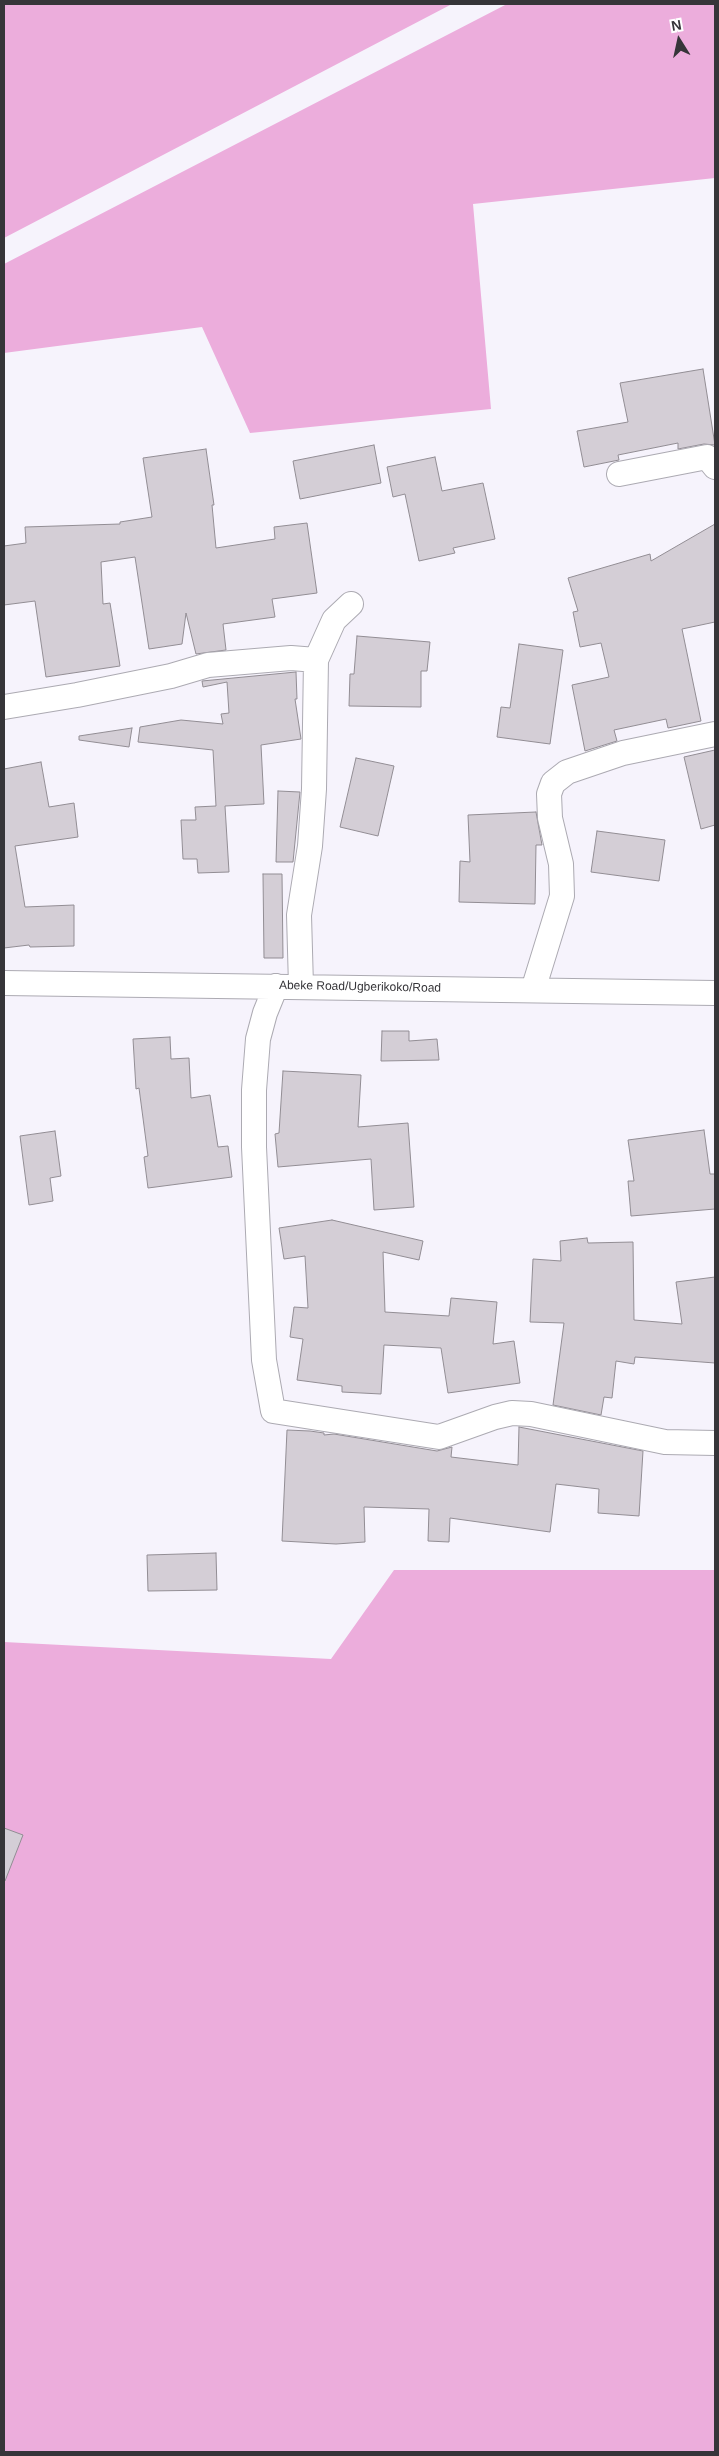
<!DOCTYPE html>
<html>
<head>
<meta charset="utf-8">
<style>
	body { margin:0 }
	#map { position:relative; width:719px; height:2456px; overflow:hidden; background:#f6f3fc; font-family:Helvetica,sans-serif }
	canvas { display:block }
	.frame { position:absolute; inset:0; border:5px solid #363539; pointer-events:none }
	.north { position:absolute; left:654px; top:15px; width:50px; height:50px; -webkit-text-stroke:4px #fff; paint-order:stroke; rotate:350deg; font-size:14px; font-weight:700; line-height:20px; text-align:center; color:#363539 }
	.north::after { content:''; display:block; margin:auto; width:18px; height:22px; background:#363539; clip-path:polygon(50% 0,100% 100%,50% 72%,0 100%) }
</style>
</head>
<body>
<div id="map">
<canvas width="719" height="2456"></canvas>
<div class="frame"></div>
<div class="north">N</div>
</div>
<script>
const ctx = document.querySelector('canvas').getContext('2d');
ctx.lineJoin = 'round';
function fill(path, color) { ctx.fillStyle = color; ctx.fill(path, 'evenodd'); }
const poly = rows => new Path2D(rows.map(r => 'M' + r).join(''));
function strokePath(path, color, width, dash) { ctx.strokeStyle = color; ctx.lineWidth = width; ctx.lineCap = dash ? 'butt' : 'round'; ctx.setLineDash(dash || []); ctx.stroke(path); }
function drawText(font, color, halo, rows, align = 'center') {
  ctx.font = font + ' Helvetica,sans-serif'; ctx.lineWidth = 5; ctx.setLineDash([]); ctx.textBaseline = 'middle'; ctx.strokeStyle = halo; ctx.fillStyle = color; for (const [text, x, y, turn = 0] of rows) {
    ctx.save(); ctx.translate(x, y); ctx.rotate((+turn || 0) * Math.PI / 180); ctx.textAlign = isNaN(turn) ? turn : align; if (halo) ctx.strokeText(text, 0, 0); ctx.fillText(text, 0, 0); ctx.restore();
  }
}
fill(poly([
	[4,4,452,4,4,238],
	[507,4,715,4,715,178,473,204,491,409,250,433,202,327,4,353,4,264],
	[394,1570,715,1570,715,2452,4,2452,4,1642,331,1659]
]), '#ecaddc');
const building = poly([
	[703,369,715,445,704,444,678,449,678,443,618,455,619,460,584,467,577,431,628,422,620,383,703,369],
	[374,445,381,483,300,499,293,461,374,445],
	[206,449,214,505,212,505,216,548,275,539,274,527,307,523,317,593,272,599,275,617,223,624,226,650,196,654,186,613,182,644,149,649,135,557,101,562,103,604,110,603,120,666,46,677,35,601,4,605,4,546,26,543,25,527,120,524,120,522,152,517,143,458,206,449],
	[435,457,442,491,483,483,495,539,453,548,455,553,419,561,405,494,393,497,387,467,435,457],
	[715,524,715,622,682,629,701,721,668,728,666,719,614,730,617,741,585,751,572,685,609,677,601,643,580,647,573,612,578,611,568,578,650,554,651,561,715,524],
	[357,636,430,642,427,671,421,671,421,707,349,706,350,674,354,674,357,636],
	[519,644,563,650,550,744,497,737,501,707,510,708,519,644],
	[296,672,297,699,295,699,301,739,261,745,264,804,225,806,229,872,198,873,197,859,183,859,181,820,196,820,195,807,216,806,213,750,138,742,140,727,181,720,223,724,221,714,229,713,227,682,203,687,202,681,296,672],
	[132,728,129,747,79,740,79,736,132,728],
	[715,750,715,825,701,829,684,757,715,750],
	[356,758,394,766,378,836,340,827,356,758],
	[41,762,49,807,74,803,78,837,15,846,25,907,74,905,74,946,30,947,29,945,4,948,4,769,41,762],
	[278,791,300,792,293,862,276,862,278,791],
	[536,812,542,845,536,845,535,904,459,902,460,861,470,862,468,815,536,812],
	[597,831,665,840,659,881,591,872,597,831],
	[263,874,282,874,283,958,264,958,263,874],
	[382,1031,409,1031,409,1041,437,1039,439,1060,381,1061,382,1031],
	[170,1037,171,1059,189,1058,191,1098,210,1095,218,1147,228,1146,232,1177,148,1188,144,1157,148,1156,139,1088,136,1089,133,1039,170,1037],
	[283,1071,361,1075,358,1127,408,1123,414,1207,374,1210,371,1159,278,1167,275,1134,279,1133,283,1071],
	[704,1130,710,1174,715,1174,715,1209,631,1216,628,1181,634,1181,628,1140,704,1130],
	[55,1131,61,1176,50,1178,53,1201,29,1205,20,1136,55,1131],
	[332,1220,423,1241,419,1260,383,1252,385,1312,449,1316,451,1298,497,1302,493,1344,514,1341,520,1383,448,1393,441,1348,384,1345,381,1394,342,1392,342,1386,297,1380,303,1339,290,1337,294,1307,308,1308,305,1256,284,1259,279,1228,332,1220],
	[587,1238,588,1243,633,1242,634,1320,682,1324,676,1282,715,1277,715,1363,635,1357,634,1364,616,1361,612,1398,604,1397,601,1415,553,1405,564,1323,530,1322,533,1259,561,1261,560,1241,587,1238],
	[519,1427,643,1451,639,1516,598,1513,599,1489,556,1484,550,1532,450,1518,449,1542,428,1541,429,1509,364,1507,365,1542,336,1544,282,1541,287,1430,310,1431,324,1433,324,1435,334,1434,437,1451,452,1447,451,1457,518,1465,519,1427],
	[216,1553,217,1590,148,1591,147,1555,216,1553],
	[4,1828,23,1835,5,1881,4,1880,4,1828]
]);
fill(building, '#d4ced6');
strokePath(building, '#928d94', 1);
const minor = poly([
	[619,474,707,457,715,467],
	[316,660,334,620,351,604],
	[4,707,77,695,171,676,208,665,291,658,316,660,314,789,310,846,299,915,301,986],
	[4,983,715,993],
	[276,986,265,1013,258,1039,254,1090,254,1147,264,1360,273,1411,439,1437,495,1417,512,1413,531,1414,665,1442,715,1443],
	[533,990,562,896,561,864,550,818,549,794,553,783,567,772,623,753,715,734]
]);
strokePath(minor, '#acaab2', 26);
strokePath(minor, '#fff', 24);
drawText('12px', '#363539', '#fff', [
	["Abeke Road/Ugberikoko/Road",360,987,1]
]);
</script>
</body>
</html>
